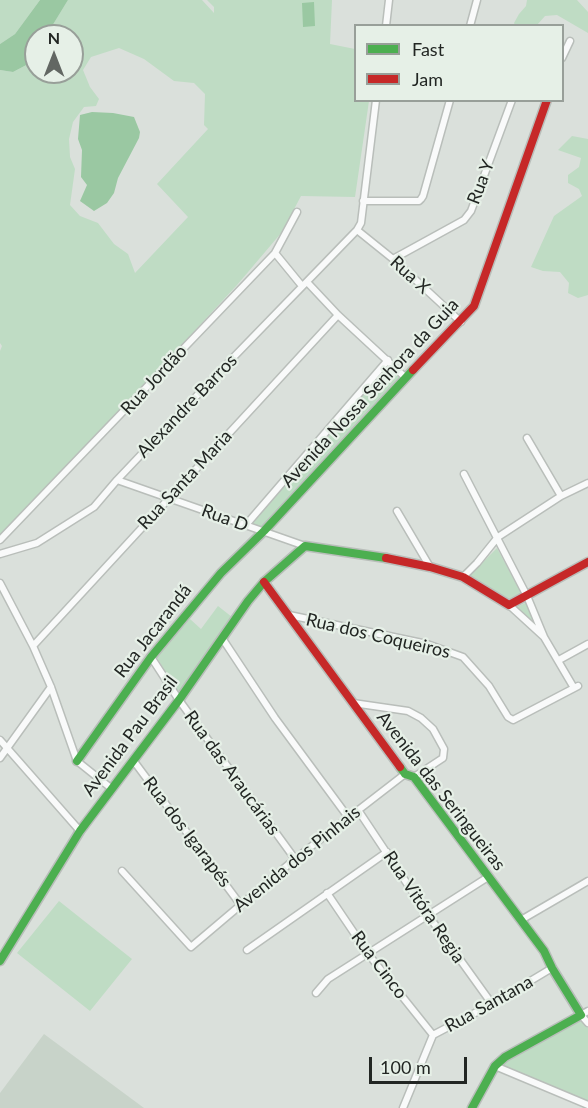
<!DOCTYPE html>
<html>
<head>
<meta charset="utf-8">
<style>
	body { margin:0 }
	#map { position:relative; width:588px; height:1108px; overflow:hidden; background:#dae0db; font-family:Lato,sans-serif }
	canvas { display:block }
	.legend { position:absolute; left:354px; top:24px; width:210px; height:78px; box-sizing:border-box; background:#e6f0e7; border:2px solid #989f99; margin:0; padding:8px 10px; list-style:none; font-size:18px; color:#222623 }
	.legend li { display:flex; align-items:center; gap:12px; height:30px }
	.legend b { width:30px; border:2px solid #989f99 }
	.north { position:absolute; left:24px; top:24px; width:60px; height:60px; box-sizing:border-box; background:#e6f0e7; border:2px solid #989f99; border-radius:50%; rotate:0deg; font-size:16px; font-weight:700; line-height:24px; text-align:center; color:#222623 }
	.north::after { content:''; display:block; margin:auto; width:21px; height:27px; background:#626763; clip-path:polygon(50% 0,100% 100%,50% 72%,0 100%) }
	.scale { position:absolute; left:369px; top:1057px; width:98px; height:27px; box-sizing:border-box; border:3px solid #222623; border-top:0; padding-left:8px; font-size:18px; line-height:21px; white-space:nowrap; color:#222623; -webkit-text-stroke:4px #e6f0e7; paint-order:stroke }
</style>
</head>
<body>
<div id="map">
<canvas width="588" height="1108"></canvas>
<ul class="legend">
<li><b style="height:8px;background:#4caf50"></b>Fast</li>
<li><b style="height:8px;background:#c62828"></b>Jam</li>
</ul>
<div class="north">N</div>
<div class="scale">100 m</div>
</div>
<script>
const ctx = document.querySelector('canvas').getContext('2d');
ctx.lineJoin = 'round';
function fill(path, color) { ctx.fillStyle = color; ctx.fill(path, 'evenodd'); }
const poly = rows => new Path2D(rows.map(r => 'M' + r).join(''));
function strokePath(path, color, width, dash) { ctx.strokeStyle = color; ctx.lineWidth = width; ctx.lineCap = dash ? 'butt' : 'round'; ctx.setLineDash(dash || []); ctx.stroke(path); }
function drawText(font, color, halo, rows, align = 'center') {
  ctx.font = font + ' Lato,sans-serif'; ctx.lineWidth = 4.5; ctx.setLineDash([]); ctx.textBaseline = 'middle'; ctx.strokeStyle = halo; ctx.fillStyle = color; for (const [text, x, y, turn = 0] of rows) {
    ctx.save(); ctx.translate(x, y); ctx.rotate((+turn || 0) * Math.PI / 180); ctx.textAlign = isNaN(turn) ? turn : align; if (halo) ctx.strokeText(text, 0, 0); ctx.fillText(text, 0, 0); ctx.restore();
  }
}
fill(poly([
	[44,1034,144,1108,0,1108,0,1093]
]), '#c8d3c9');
fill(poly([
	[0,0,40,0,15,34,0,44],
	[68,0,202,0,214,13,214,7,207,0,332,0,330,44,355,49,356,100,369,101,355,197,301,196,282,232,237,285,77,458,0,536,0,351,2,346,0,343,0,70,13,72,32,62,36,54,36,72,72,72,72,36,46,36],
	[119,48,144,59,174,81,194,83,205,94,204,125,208,129,157,184,188,217,135,273,128,254,114,244,98,223,80,216,70,205,75,169,70,157,69,139,73,122,84,107,96,106,99,99,90,87,83,70,91,57],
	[527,0,577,0,588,12,588,33,557,15,545,16,537,25,515,25,514,23,519,14,526,6],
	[572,136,588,139,588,295,578,298,568,293,569,283,560,272,543,271,531,267,554,216,582,196,579,189,568,183,568,175,579,167,581,158,558,150],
	[387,366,402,378,263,528,250,525],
	[497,548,523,596,510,602,482,583,468,577],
	[527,602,539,629,515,608],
	[218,606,232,617,178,693,156,656,190,619,201,629],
	[59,901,132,959,90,1011,17,953],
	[581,1018,588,1028,588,1103,504,1066,502,1062]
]), '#bfdcc4');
fill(poly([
	[40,0,68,0,46,36,36,36,36,54,32,62,13,72,0,70,0,44,15,34],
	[314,2,315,26,303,27,302,3],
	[92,112,113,113,134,117,140,132,139,138,118,178,114,193,107,203,94,211,80,201,87,185,81,177,82,150,78,139,80,115]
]), '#9ac8a2');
const street = poly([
	[386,26,389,0],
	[470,26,477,0],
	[562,58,570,41],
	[363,201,419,201,421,199,423,196,450,100],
	[357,230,393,259,461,322],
	[275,253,302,286],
	[393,259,464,220,471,211,512,100],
	[307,282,338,315,406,378],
	[527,438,561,496],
	[464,474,527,596,544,637],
	[117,480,305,546],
	[397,511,430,567],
	[245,526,388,360],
	[0,540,275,253,297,212],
	[0,554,37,543,94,507,117,480,224,367,357,230,361,223,376,100],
	[463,577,477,563,498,537,561,496,588,483],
	[0,583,33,646,51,687,77,761,112,789],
	[509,605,544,637,574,688],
	[289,615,427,644,463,657,489,686,508,717,513,720,578,686],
	[222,638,275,718,348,817],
	[33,646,338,315],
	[151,657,179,700,295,859],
	[559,660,588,644],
	[353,703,408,711,421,718,433,729,444,749,443,758,414,777],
	[0,740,80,831],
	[0,758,51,687],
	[133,760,240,904],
	[358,810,428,915,492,1004],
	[122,871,191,947,295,859,405,774],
	[327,893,369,955,433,1035],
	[521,920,588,881],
	[247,950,387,852],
	[316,993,328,979,488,877],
	[588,1011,581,1015,588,1023],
	[495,1066,588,1105],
	[403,1108,433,1035,492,1004,552,968]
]);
const fast = poly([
	[77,761,151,657,221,573,264,531,413,370],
	[400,767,405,774,414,777,544,951,552,968,581,1015,505,1057,495,1066,472,1108],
	[0,961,80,831,179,700,248,601,264,582,305,546,386,558]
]);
const jam = poly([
	[413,370,474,306,547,100],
	[386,558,430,567,463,577,509,605,588,562],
	[264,582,400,767]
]);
strokePath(street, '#b9beba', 9);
strokePath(fast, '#b9beba', 11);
strokePath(jam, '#b9beba', 11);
strokePath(street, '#f9fafa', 6);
strokePath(fast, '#4caf50', 8);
strokePath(jam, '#c62828', 8);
drawText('18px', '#222623', '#e6f0e7', [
	["Rua Y",481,182,-69],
	["Rua X",410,275,42],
	["Rua Jordão",154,380,-47],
	["Avenida Nossa Senhora da Guia",370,393,-47],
	["Alexandre Barros",187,406,-46],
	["Rua Santa Maria",185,480,-47],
	["Rua D",225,518,20],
	["Rua Jacarandá",153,631,-52],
	["Rua dos Coqueiros",378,636,13],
	["Avenida Pau Brasil",130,736,-53],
	["Rua das Araucárias",232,773,54],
	["Avenida das Seringueiras",441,791,52],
	["Rua dos Igarapés",187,832,53],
	["Avenida dos Pinhais",297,859,-39],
	["Rua Vitóra Regia",424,907,56],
	["Rua Cinco",379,965,53],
	["Rua Santana",489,1004,-29]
]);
</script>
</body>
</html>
